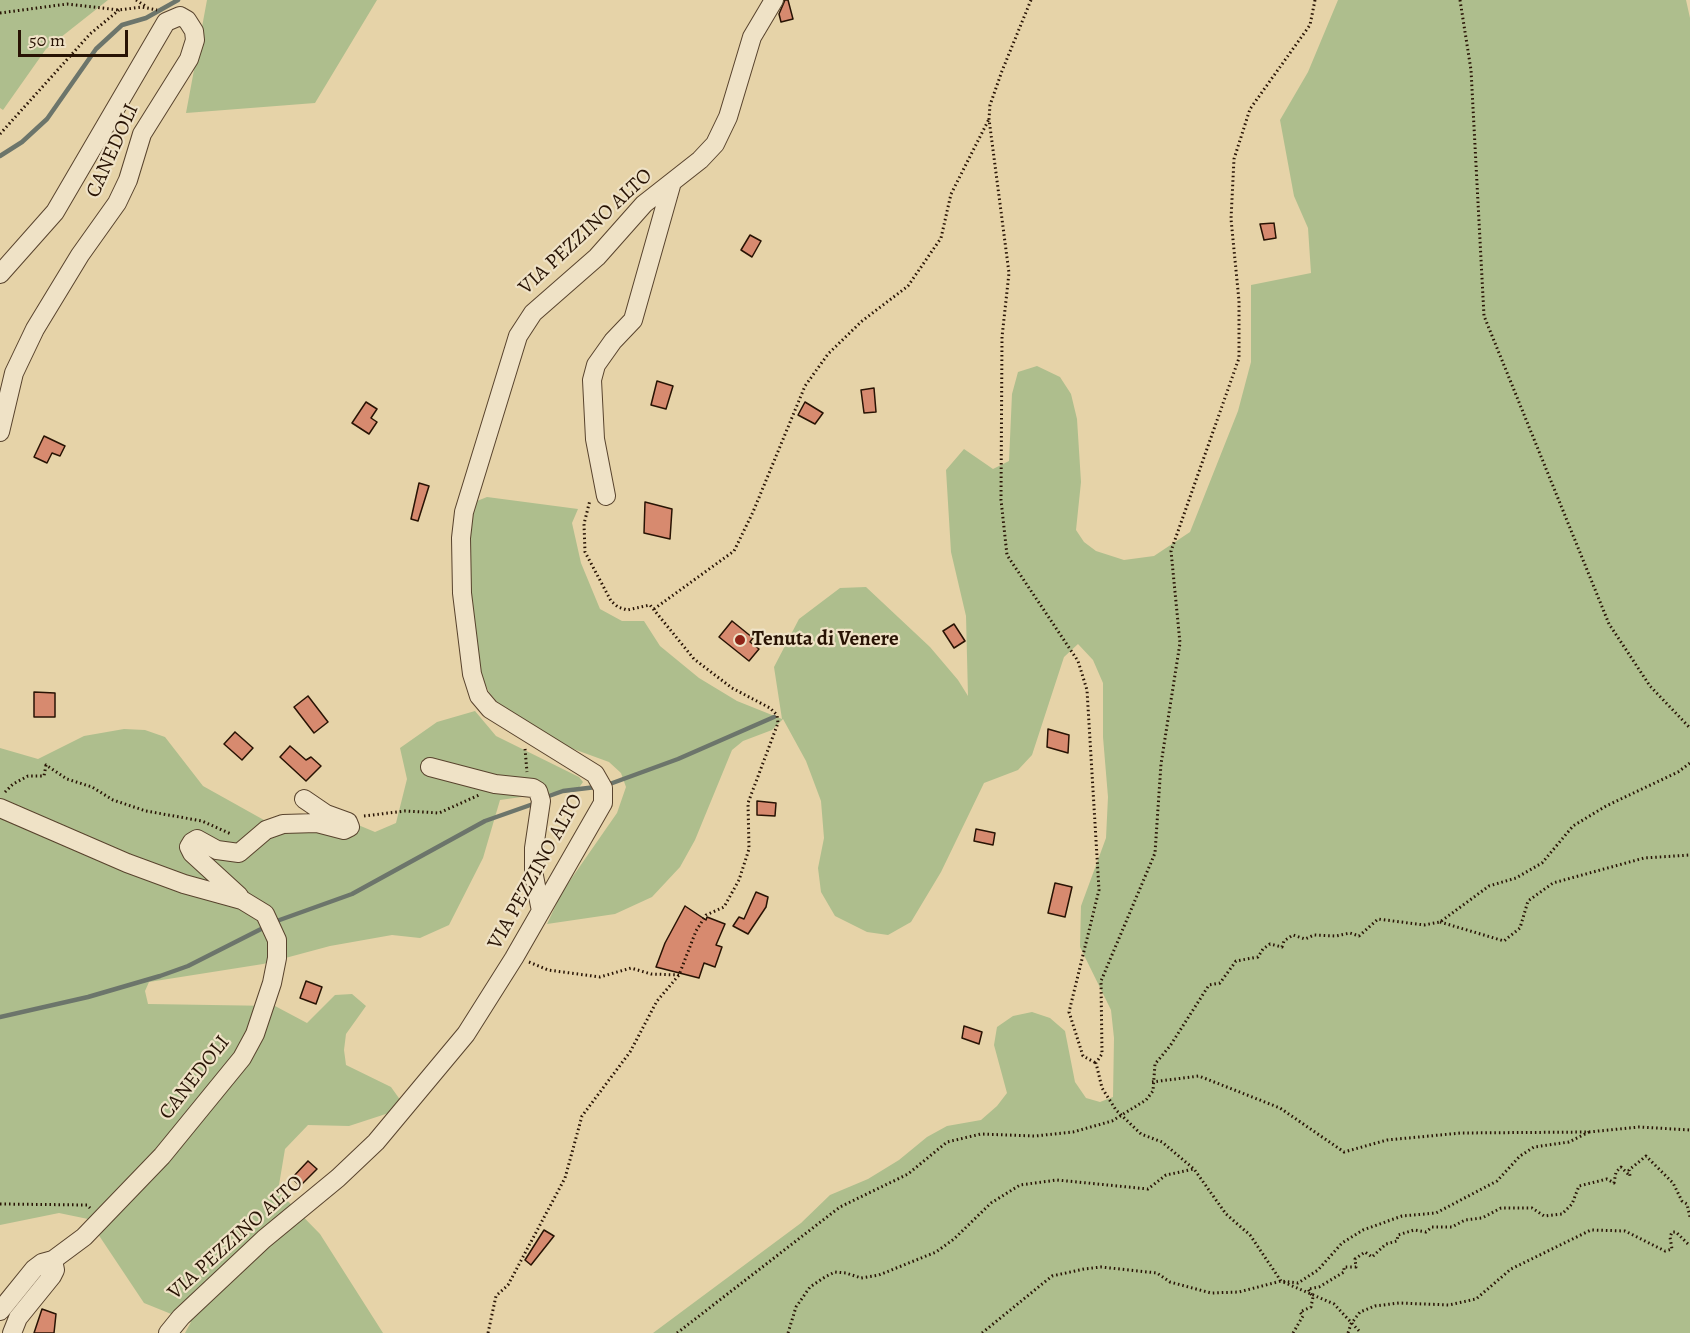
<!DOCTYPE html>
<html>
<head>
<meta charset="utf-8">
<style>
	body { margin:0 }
	#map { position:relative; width:1690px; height:1333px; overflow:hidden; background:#e6d3a8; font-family:Alegreya,serif }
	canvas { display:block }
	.scale { position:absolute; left:18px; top:30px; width:110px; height:27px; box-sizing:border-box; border:3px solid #281304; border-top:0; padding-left:8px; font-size:18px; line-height:21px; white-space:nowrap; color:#281304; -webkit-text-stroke:4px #efe2c6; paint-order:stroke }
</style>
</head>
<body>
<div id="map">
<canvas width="1690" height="1333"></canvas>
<div class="scale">50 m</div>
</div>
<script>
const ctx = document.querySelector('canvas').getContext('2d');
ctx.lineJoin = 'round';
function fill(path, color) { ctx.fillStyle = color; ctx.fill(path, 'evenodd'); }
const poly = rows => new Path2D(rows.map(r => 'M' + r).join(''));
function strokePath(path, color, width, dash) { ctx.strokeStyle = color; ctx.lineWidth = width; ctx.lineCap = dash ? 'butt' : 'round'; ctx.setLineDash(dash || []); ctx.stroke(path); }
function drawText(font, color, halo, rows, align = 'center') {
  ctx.font = font + ' Alegreya,serif'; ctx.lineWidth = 4.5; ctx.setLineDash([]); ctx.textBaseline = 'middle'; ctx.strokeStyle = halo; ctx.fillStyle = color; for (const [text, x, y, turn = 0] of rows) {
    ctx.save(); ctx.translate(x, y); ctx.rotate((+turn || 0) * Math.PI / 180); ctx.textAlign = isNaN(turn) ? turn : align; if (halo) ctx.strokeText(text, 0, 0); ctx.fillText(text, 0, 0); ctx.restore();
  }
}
fill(poly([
	[0,0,108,0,46,49,3,110,0,108],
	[207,0,377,0,315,103,186,113],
	[1338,0,1686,0,1690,18,1690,1333,653,1333,801,1223,830,1195,868,1179,899,1160,927,1137,947,1126,981,1120,997,1106,1007,1093,994,1045,997,1027,1013,1016,1032,1012,1050,1018,1065,1031,1075,1082,1086,1098,1100,1102,1113,1097,1114,1038,1111,1010,1080,947,1081,906,1106,838,1108,797,1103,737,1103,683,1093,660,1078,644,1064,657,1032,755,1018,770,984,783,941,872,911,922,888,935,867,932,835,916,821,892,818,868,824,838,821,801,806,761,783,719,772,730,743,741,732,750,695,840,680,867,652,897,615,914,547,924,562,892,617,813,626,787,621,773,609,762,557,743,502,709,489,692,483,680,476,649,465,554,470,514,477,501,487,497,578,509,572,523,581,563,600,609,622,621,644,621,660,646,699,678,737,701,782,719,774,667,799,619,840,588,866,587,930,647,958,680,968,696,966,616,951,552,946,470,964,449,993,469,1009,461,1012,394,1018,372,1037,366,1060,377,1071,394,1077,419,1081,482,1076,530,1084,542,1096,551,1124,560,1154,556,1190,532,1238,411,1251,362,1251,285,1311,273,1308,228,1294,196,1280,120,1308,72],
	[475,711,496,736,579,777,583,782,578,789,500,800,483,858,449,925,420,938,392,935,330,946,263,964,149,982,145,991,148,1004,275,1006,307,1023,335,995,352,994,366,1006,346,1034,344,1050,346,1065,391,1087,401,1101,398,1110,349,1126,308,1125,285,1149,278,1191,320,1234,383,1333,185,1333,191,1322,144,1303,88,1219,59,1213,0,1225,0,748,38,759,84,736,124,729,145,730,165,737,203,786,289,834,298,829,315,807,375,832,396,823,407,779,400,748,437,722]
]), '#aebe8d');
strokePath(poly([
	[0,156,22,142,47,119,96,49,122,25,146,18,178,0],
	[607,785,678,759,774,717],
	[546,797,563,791,596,787],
	[274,922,352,894,485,821,536,803],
	[0,1017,88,997,160,976,188,966,267,926]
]), '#6c756b', 4.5);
const building = poly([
	[785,0,788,0,793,19,781,22,779,14,785,0],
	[1274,223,1276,238,1264,240,1260,224,1274,223],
	[750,235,761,241,752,257,741,250,750,235],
	[657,381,673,386,666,409,651,405,657,381],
	[874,388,876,412,864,413,861,390,874,388],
	[366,402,377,409,371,418,377,422,369,434,352,423,366,402],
	[805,402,823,413,815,424,798,415,805,402],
	[44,436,65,446,60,456,52,453,47,463,34,457,44,436],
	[419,483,429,486,418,521,411,519,419,483],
	[645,502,672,509,670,539,644,533,645,502],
	[732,621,753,638,750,642,759,649,749,661,719,637,732,621],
	[954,624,965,641,954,648,943,631,954,624],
	[34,692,55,693,55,717,34,717,34,692],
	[308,696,328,722,314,733,294,707,308,696],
	[1048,729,1069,735,1068,753,1047,747,1048,729],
	[235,732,253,748,242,760,224,744,235,732],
	[290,746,306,760,311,757,321,766,306,781,280,757,290,746],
	[757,801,776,803,775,816,757,815,757,801],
	[976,829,995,833,993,845,974,841,976,829],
	[1055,883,1072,887,1065,917,1048,913,1055,883],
	[756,892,768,897,766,907,748,934,733,926,739,917,744,919,756,892],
	[685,906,706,920,707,917,725,924,716,945,722,947,715,967,704,963,699,978,656,967,665,943,685,906],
	[306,981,322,987,316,1004,300,998,306,981],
	[964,1026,982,1032,979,1044,962,1038,964,1026],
	[308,1161,317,1169,300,1186,292,1178,308,1161],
	[544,1230,554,1236,531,1265,525,1260,544,1230],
	[42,1309,56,1314,54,1333,34,1333,42,1309]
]);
fill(building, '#d78a6f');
strokePath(building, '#281304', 1.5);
const minor = poly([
	[0,274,55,212,166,22,180,16,187,20,194,31,195,40,189,59,142,134,128,180,117,203,80,255,35,329,14,373,0,432],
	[606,496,595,439,592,380,596,365,613,341,633,320,672,182],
	[430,767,495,784,533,788,538,791,541,801,534,848,534,876,541,911],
	[0,808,127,863,184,884,242,900,265,914,277,940,277,958,272,983,255,1034,242,1058,162,1156,84,1237,53,1260],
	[239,896,192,853,189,847,192,842,197,839,217,850,239,853,266,830,283,824,317,823,344,830,350,827,348,822,326,814,304,799],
	[0,1311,34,1269,42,1263,53,1260,55,1270,52,1276,18,1318,12,1333],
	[168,1333,181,1317,264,1239,338,1178,376,1142,466,1034,514,958,603,803,603,788,595,774,490,709,479,696,472,674,462,593,461,538,464,512,518,336,533,313,597,257,644,204,700,160,715,144,728,117,752,37,774,0]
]);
strokePath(minor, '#58432d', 20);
strokePath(poly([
	[136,0,147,7],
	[1031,0,1002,71,990,105,989,119,1009,273,1002,337,1001,500,1007,555,1078,661,1087,690,1099,890,1069,1012,1083,1056,1096,1063],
	[1315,0,1310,25,1250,109,1234,159,1231,219,1239,301,1239,358,1171,551,1180,643,1161,764,1155,853,1101,981,1102,1054,1096,1063,1102,1088,1116,1110,1141,1134,1162,1142,1194,1169,1226,1214,1250,1235,1281,1281,1334,1304,1361,1333],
	[1460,0,1471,70,1484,316,1609,624,1650,686,1690,728],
	[0,13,67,4,119,10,142,7,157,10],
	[0,134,90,34,119,10],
	[654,609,734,551,753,512,805,386,828,354,862,321,908,286,941,238,951,194,989,119],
	[525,749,527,772],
	[5,792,13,784,28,776,44,776,46,765,67,779,92,787,113,800,146,811,202,821,231,834],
	[364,816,405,811,439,813,479,795],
	[1440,922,1504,941,1520,928,1528,901,1553,883,1644,858,1690,855],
	[529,962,548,970,600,977,631,968,651,974,679,975],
	[1152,1082,1199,1076,1280,1108,1344,1152,1387,1140,1461,1133,1589,1132,1639,1127,1690,1130],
	[0,1204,87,1205,90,1208],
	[488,1333,496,1296,508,1285,565,1178,582,1116,630,1052,657,1001,679,975,696,931,706,915,724,907,739,880,749,849,748,803,778,723,777,715,770,708,732,688,694,659,650,605,627,610,618,607,611,601,585,552,584,524,590,500],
	[677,1333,840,1207,908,1174,947,1142,981,1134,1035,1136,1073,1132,1112,1121,1146,1100,1153,1091,1155,1064,1170,1046,1209,985,1220,983,1236,961,1258,957,1263,949,1270,944,1282,947,1284,941,1293,935,1305,939,1314,935,1336,936,1350,933,1359,936,1378,919,1424,925,1440,922,1489,886,1516,878,1542,863,1573,826,1606,806,1678,772,1690,763],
	[788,1333,796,1307,810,1287,825,1277,835,1272,846,1273,861,1278,879,1275,936,1252,954,1239,991,1203,1020,1185,1057,1180,1148,1189,1166,1175,1194,1169],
	[982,1333,1052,1276,1084,1269,1101,1267,1157,1273,1170,1282,1211,1293,1239,1292,1281,1281,1298,1283,1318,1270,1342,1243,1363,1230,1402,1216,1436,1213,1497,1181,1520,1156,1534,1147,1569,1142,1589,1132],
	[1293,1333,1303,1316,1300,1312,1311,1307,1313,1297,1308,1289,1319,1287,1344,1272,1344,1267,1356,1267,1355,1259,1365,1252,1372,1257,1386,1244,1397,1241,1398,1235,1414,1230,1426,1232,1432,1227,1452,1227,1465,1220,1482,1218,1501,1208,1532,1208,1544,1216,1562,1214,1572,1204,1579,1186,1607,1179,1614,1183,1616,1172,1621,1167,1630,1176,1629,1170,1646,1156,1673,1183,1682,1201,1687,1204,1690,1217],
	[1348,1333,1351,1324,1360,1312,1375,1306,1399,1303,1449,1305,1476,1299,1511,1269,1591,1230,1625,1231,1665,1251,1672,1249,1670,1237,1672,1232,1676,1232,1690,1246]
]), '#281304', 3, [1.5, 3]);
strokePath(minor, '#efe2c6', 18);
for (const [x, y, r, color] of [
	[740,640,6,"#8f2418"]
]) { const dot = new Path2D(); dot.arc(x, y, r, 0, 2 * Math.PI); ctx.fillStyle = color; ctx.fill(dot); strokePath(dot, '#efe2c6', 2); }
drawText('21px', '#281304', '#efe2c6', [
	["CANEDOLI",113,151,-66],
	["VIA PEZZINO ALTO",586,232,-43],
	["VIA PEZZINO ALTO",536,872,-61],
	["CANEDOLI",195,1078,-52],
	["VIA PEZZINO ALTO",236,1238,-42]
]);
drawText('bold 21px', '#281304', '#efe2c6', [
	["Tenuta di Venere",752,640]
], 'left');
</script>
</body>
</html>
